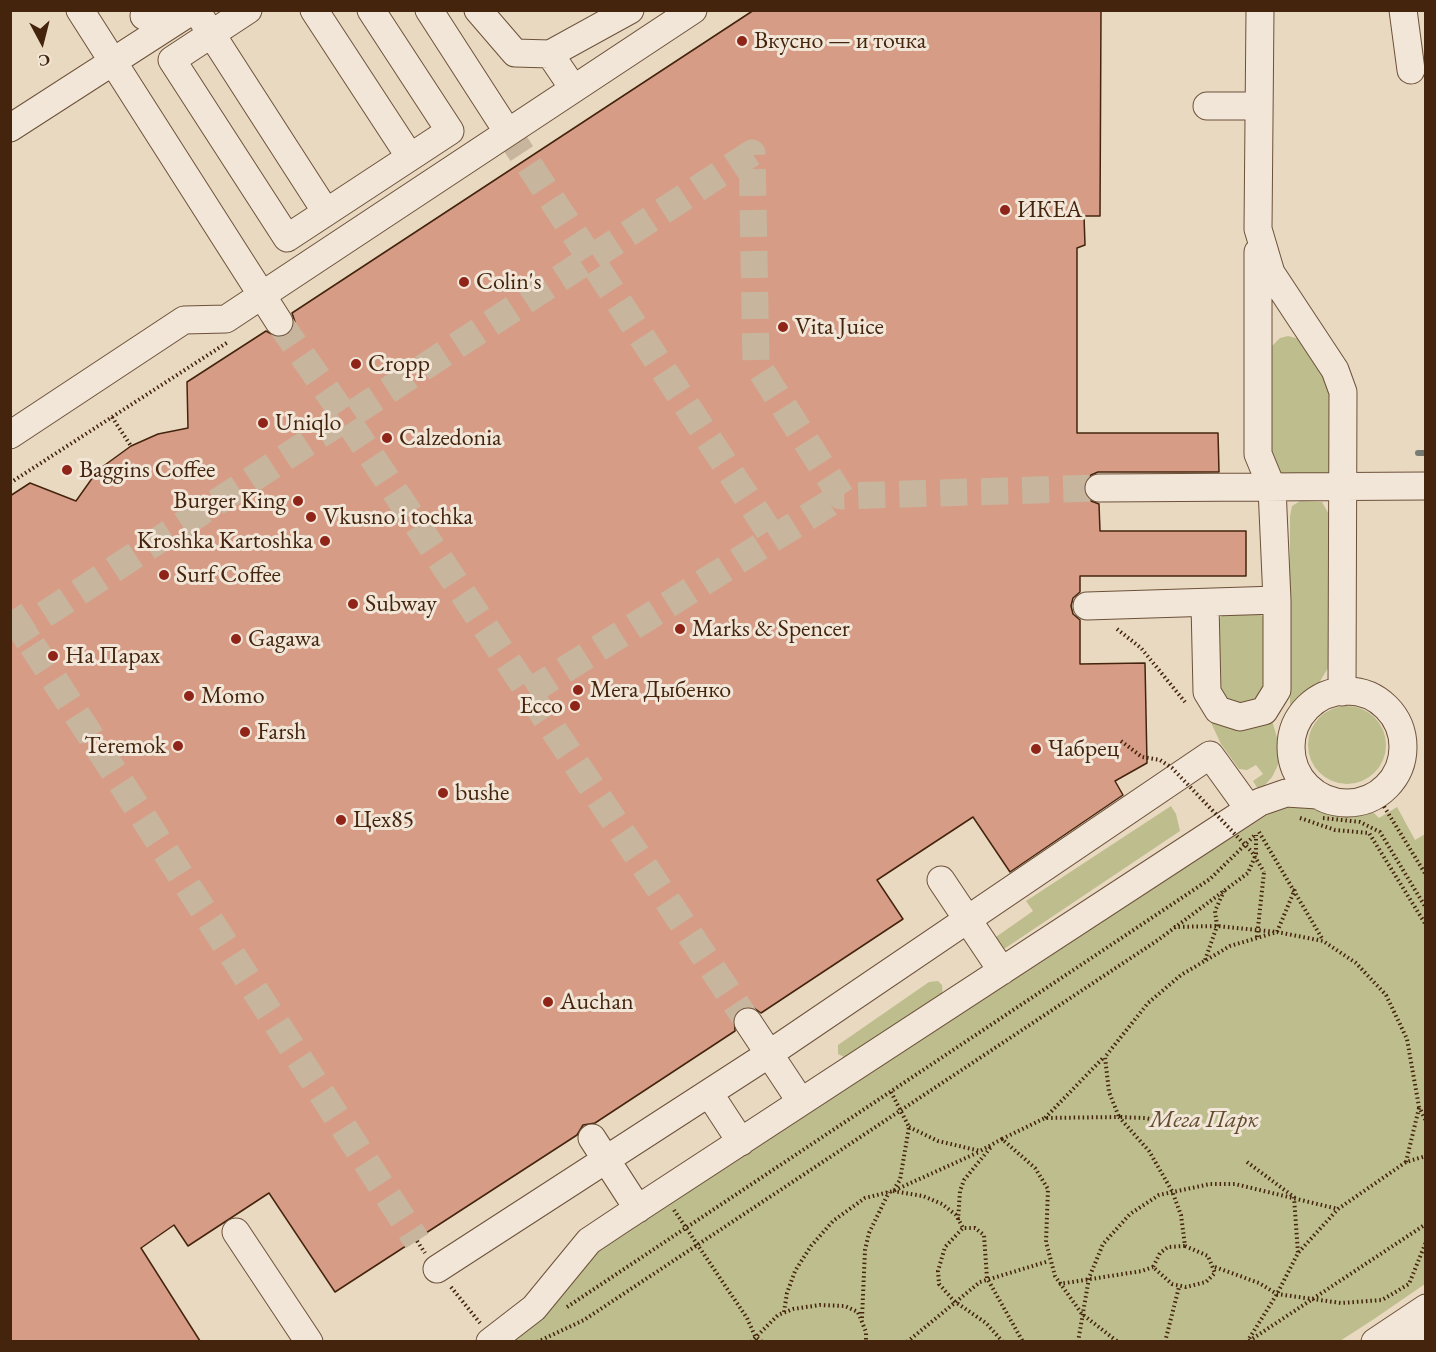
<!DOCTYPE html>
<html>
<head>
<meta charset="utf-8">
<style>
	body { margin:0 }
	#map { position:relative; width:1436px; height:1352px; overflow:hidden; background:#e9d9c1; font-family:"EB Garamond",serif }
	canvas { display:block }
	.frame { position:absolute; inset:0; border:12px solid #44240d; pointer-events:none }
	.north { position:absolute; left:12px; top:12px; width:60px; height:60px; -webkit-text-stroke:4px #f1e6d7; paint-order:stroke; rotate:173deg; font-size:16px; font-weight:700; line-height:24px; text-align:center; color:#44240d }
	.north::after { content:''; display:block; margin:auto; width:21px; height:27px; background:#44240d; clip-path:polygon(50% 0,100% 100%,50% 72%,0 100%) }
</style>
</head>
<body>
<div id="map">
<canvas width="1436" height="1352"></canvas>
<div class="frame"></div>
<div class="north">С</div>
</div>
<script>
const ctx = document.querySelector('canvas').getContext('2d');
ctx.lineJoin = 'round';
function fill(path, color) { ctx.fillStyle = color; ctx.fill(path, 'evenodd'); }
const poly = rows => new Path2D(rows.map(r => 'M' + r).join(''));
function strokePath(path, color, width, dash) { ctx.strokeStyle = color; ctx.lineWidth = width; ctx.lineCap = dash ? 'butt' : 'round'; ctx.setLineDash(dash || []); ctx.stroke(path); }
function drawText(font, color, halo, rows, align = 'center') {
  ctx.font = font + ' "EB Garamond",serif'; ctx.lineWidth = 6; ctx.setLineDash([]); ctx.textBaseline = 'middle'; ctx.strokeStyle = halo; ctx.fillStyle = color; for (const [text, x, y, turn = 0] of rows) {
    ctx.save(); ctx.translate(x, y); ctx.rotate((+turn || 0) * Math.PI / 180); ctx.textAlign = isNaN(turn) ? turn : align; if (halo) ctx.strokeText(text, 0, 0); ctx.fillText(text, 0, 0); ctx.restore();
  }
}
fill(poly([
	[1288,336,1300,339,1327,384,1334,406,1337,461,1327,473,1314,480,1295,478,1280,472,1272,463,1272,346,1280,338],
	[1300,501,1322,502,1331,518,1331,654,1328,668,1316,688,1290,705,1290,516,1292,506],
	[1259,613,1266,620,1268,688,1246,709,1221,698,1217,621,1224,614],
	'1308 745a39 39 0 1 1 78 0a39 39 0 1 1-78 0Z',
	[1206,712,1227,726,1246,730,1267,724,1271,717,1278,741,1278,765,1272,777,1264,786,1258,789,1253,781,1263,774,1256,765,1247,770,1239,769,1221,744],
	[1302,800,1329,812,1349,814,1373,812,1379,818,1397,807,1415,840,1425,834,1425,1284,1374,1319,1340,1341,513,1342,536,1324,592,1253,1133,900,1272,812],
	[1171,806,1176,814,1180,831,1001,951,993,939,1033,911,1026,901],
	[938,981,942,985,943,997,846,1058,838,1054,838,1045,929,982]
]), '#bebd8d');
strokePath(poly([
	[1418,453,1426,453]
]), '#777d74', 6);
const building = poly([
	[754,10,1101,10,1100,216,1084,216,1085,245,1077,248,1077,433,1218,433,1219,472,1098,472,1091,475,1085,481,1085,495,1091,501,1099,504,1100,531,1246,531,1246,576,1080,576,1080,592,1073,598,1071,606,1073,614,1080,620,1080,664,1145,663,1147,763,1115,781,1123,795,1010,872,973,817,877,880,903,919,761,1013,754,1008,740,1009,734,1016,735,1031,595,1123,583,1125,577,1135,335,1292,269,1193,188,1246,174,1225,141,1248,200,1341,10,1341,10,496,30,483,76,501,98,470,131,446,158,434,188,428,187,382,266,331,279,338,288,335,295,322,292,313,754,10]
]);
fill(building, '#d79c85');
strokePath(building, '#44240d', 1.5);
strokePath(poly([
	[507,131,774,539],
	[279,322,346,418,748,1022],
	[10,611,417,1241],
	[10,637,752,153,756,363,841,496,1099,488],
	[529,692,841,496]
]), '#c8b59d', 27, [27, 14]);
const minor = poly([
	[80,10,279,322],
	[196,10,326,212],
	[248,10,172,60,287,238,450,131,371,10],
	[314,10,410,157],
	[429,10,507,131],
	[478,10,515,53,550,54,573,88],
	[1260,10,1258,229,1271,273,1335,370,1343,392,1342,692],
	[1403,10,1411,70],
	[144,16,152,10],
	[550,54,630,10],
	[1207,106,1259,106],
	[10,128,193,10],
	[10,435,184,320,226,319,693,10],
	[1099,488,1426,486],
	[1205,604,1207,692,1218,710,1240,717,1264,711,1277,690,1277,600,1272,488,1258,454,1258,252],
	[1087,606,1277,600],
	'1291 747a56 56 0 1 1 112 0a56 56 0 1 1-112 0Z',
	[941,880,1002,971],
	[748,1022,801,1102],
	[709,1093,741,1142],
	[592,1138,638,1209],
	[236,1232,309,1342],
	[437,1269,769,1054,1210,755,1249,809],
	[490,1342,534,1308,589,1241,622,1219,1260,802,1286,793,1318,795],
	[1375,1342,1426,1308],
	[1410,1342,1426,1331]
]);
strokePath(minor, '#6d513a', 29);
strokePath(poly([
	[112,417,131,446],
	[10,483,228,342],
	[1117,629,1141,648,1185,702],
	[1377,795,1426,875],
	[1300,818,1335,830,1369,833,1426,925],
	[1323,818,1360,822,1380,832,1426,908],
	[1259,832,1323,940],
	[1174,927,1217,926,1277,932,1295,889],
	[1257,937,1264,872],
	[1205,960,1217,926,1215,911,1224,891],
	[891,1092,909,1127,900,1180,894,1189],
	[1045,1118,1104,1057],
	[1180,1125,1145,1118,1119,1117,1109,1092,1105,1057,1148,1003,1181,975,1230,946,1277,932,1323,941,1356,963,1386,995,1407,1039,1419,1107,1426,1121],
	[909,1127,938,1141,980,1151,1002,1139,1035,1168,1048,1189,1046,1242,1055,1276,1082,1314,1118,1342],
	[1002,1139,1045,1118,1119,1117,1149,1151,1172,1191,1181,1215,1185,1246],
	[1247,1162,1294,1197,1298,1253],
	[1406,1162,1419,1108],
	[893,1191,923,1196,942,1204,956,1215,963,1228],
	[674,1210,747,1318,755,1336,762,1342],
	[958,1220,960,1191,964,1180,991,1147],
	[417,1241,425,1253],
	[1185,1246,1208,1256,1215,1273,1206,1282,1186,1287,1172,1284,1153,1267,1160,1253,1168,1247,1185,1246],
	[1215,1267,1259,1283,1277,1294,1341,1303,1382,1300,1409,1284,1426,1242],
	[1059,1284,1142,1271,1153,1267],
	[451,1287,480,1323],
	[567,1307,1210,879,1255,835],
	[784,1312,787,1293,795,1271,811,1246,833,1221,865,1198,893,1191,979,1152],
	[862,1318,865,1250,869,1233,889,1192],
	[1249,1341,1426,1224],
	[537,1342,584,1320,1158,940,1248,873,1256,854,1256,835],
	[751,1342,778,1315,793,1309,820,1305,845,1306,858,1312,866,1332,866,1342],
	[907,1342,980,1282,1049,1261],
	[1003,1342,986,1323,954,1301,939,1284,938,1271,945,1247,963,1228,975,1228,984,1235,987,1278,1023,1342],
	[1078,1342,1089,1278,1103,1244,1130,1214,1159,1195,1210,1184,1235,1184,1338,1209],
	[1165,1342,1179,1287],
	[1247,1342,1277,1294,1298,1253,1338,1209,1406,1162,1426,1156]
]), '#44240d', 4, [1.5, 3]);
strokePath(minor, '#f1e6d7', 27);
strokePath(poly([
	[1121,741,1142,757,1160,760,1172,768,1252,852,1264,872]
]), '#44240d', 4, [1.5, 3]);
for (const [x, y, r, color] of [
	[742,41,6,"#8f2418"],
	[1005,210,6,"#8f2418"],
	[464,282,6,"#8f2418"],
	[783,327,6,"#8f2418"],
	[356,364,6,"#8f2418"],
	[263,423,6,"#8f2418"],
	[387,438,6,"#8f2418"],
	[67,470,6,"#8f2418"],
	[298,501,6,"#8f2418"],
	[311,517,6,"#8f2418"],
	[325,541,6,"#8f2418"],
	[164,575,6,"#8f2418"],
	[353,604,6,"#8f2418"],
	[680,629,6,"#8f2418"],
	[236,639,6,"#8f2418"],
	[53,656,6,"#8f2418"],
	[578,690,6,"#8f2418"],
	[189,696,6,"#8f2418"],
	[575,706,6,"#8f2418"],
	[245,732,6,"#8f2418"],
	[178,746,6,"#8f2418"],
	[1036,749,6,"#8f2418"],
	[443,793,6,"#8f2418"],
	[341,820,6,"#8f2418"],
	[548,1002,6,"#8f2418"]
]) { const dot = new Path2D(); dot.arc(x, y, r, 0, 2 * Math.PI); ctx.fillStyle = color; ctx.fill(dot); strokePath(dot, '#f1e6d7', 2); }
drawText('24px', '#44240d', '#f1e6d7', [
	["Вкусно — и точка",754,41],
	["ИКЕА",1017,210],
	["Colin's",476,282],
	["Vita Juice",795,327],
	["Cropp",368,364],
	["Uniqlo",275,423],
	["Calzedonia",399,438],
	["Baggins Coffee",79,470],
	["Burger King",286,501,"right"],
	["Vkusno i tochka",323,517],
	["Kroshka Kartoshka",313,541,"right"],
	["Surf Coffee",176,575],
	["Subway",365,604],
	["Marks & Spencer",692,629],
	["Gagawa",248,639],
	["На Парах",65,656],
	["Мега Дыбенко",590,690],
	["Momo",201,696],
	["Ecco",563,706,"right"],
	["Farsh",257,732],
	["Teremok",166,746,"right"],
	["Чабрец",1048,749],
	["bushe",455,793],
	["Цех85",353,820],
	["Auchan",560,1002]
], 'left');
drawText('italic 24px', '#624a2d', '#f1e6d7', [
	["Мега Парк",1204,1120]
]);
</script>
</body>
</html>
